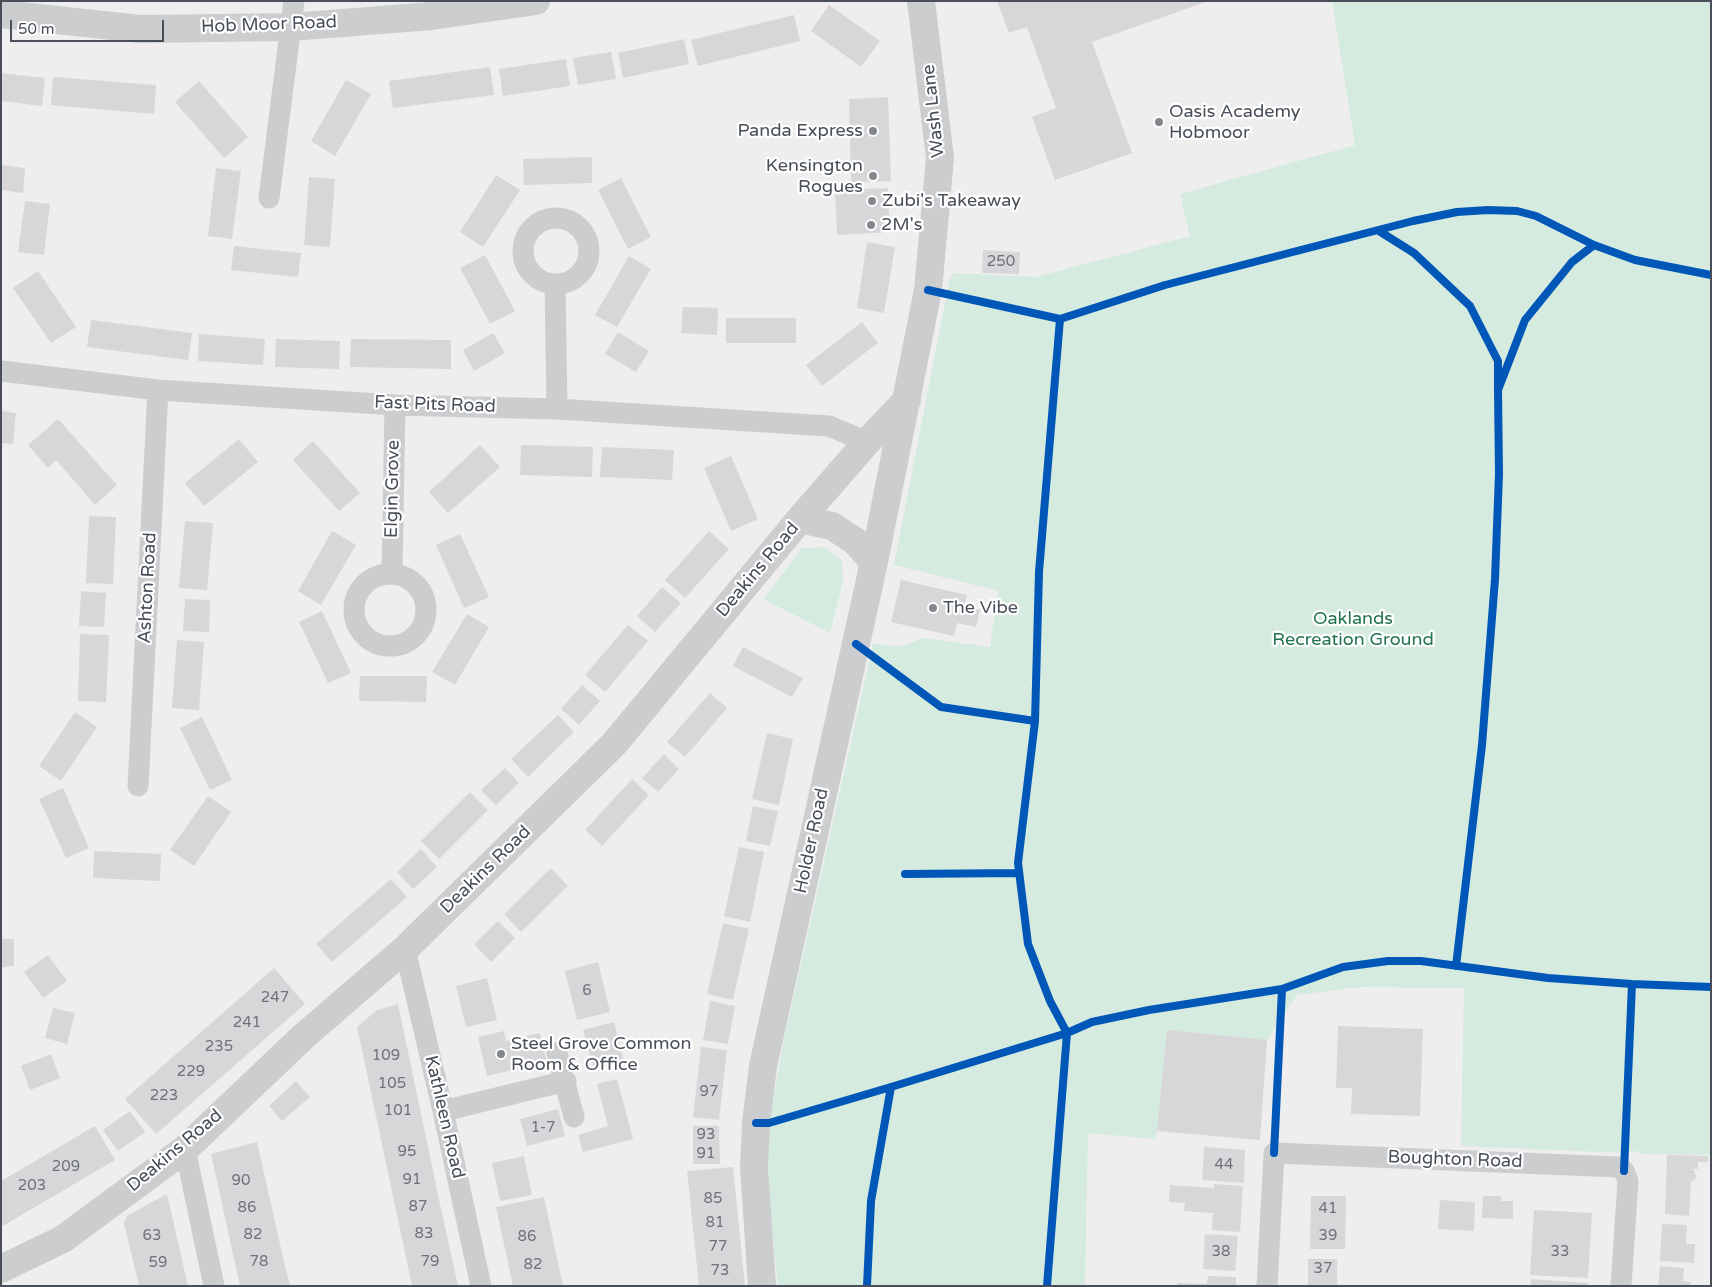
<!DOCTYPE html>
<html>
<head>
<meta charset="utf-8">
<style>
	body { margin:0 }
	#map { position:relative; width:1712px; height:1287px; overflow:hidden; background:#efeeee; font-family:"Varela Round",sans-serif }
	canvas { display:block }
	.frame { position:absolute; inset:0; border:2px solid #484f59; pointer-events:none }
	.scale { position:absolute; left:10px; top:20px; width:154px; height:22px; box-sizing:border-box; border:2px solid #484f59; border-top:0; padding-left:6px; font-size:15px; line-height:18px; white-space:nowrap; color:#484f59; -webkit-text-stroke:4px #fff; paint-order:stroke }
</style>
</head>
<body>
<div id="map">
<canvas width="1712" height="1287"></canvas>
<div class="frame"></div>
<div class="scale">50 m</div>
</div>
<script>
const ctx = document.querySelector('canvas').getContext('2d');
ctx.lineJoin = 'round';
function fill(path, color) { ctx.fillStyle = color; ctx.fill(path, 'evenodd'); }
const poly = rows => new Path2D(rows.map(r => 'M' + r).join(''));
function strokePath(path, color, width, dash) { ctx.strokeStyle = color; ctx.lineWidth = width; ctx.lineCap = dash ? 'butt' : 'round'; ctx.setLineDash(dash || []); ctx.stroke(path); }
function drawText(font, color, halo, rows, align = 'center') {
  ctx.font = font + ' "Varela Round",sans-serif'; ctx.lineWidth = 4.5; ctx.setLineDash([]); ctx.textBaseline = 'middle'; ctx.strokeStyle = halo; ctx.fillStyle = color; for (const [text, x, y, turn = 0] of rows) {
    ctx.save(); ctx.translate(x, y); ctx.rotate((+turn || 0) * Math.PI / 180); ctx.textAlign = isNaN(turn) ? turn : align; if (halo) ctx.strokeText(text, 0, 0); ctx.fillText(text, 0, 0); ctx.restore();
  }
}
fill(poly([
	[1332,1,1711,1,1711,1155,1642,1154,1636,1151,1624,1153,1461,1146,1464,988,1360,987,1297,995,1267,1040,1167,1030,1157,1131,1155,1139,1088,1133,1085,1286,778,1286,770,1211,768,1157,769,1123,784,1039,873,644,902,646,924,638,990,647,998,591,894,565,949,282,953,273,1036,277,1190,236,1180,194,1355,145],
	[824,547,842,560,843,581,830,633,763,599,802,548]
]), '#d5ebdf');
fill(poly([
	[997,1,1206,1,1206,2,1092,42,1132,153,1055,180,1032,117,1056,108,1027,27,1009,33],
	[829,5,880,41,861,67,811,31],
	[794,15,800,41,698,66,691,40],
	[684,39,689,64,623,78,618,53],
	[611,52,616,79,578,85,573,58],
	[566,59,570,86,503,96,499,69],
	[490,67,494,95,393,108,389,81],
	[1,73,45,78,42,106,1,101],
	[53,77,156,85,154,114,51,105],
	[346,80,371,94,335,156,311,141],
	[199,81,248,137,224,158,175,102],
	[888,97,891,181,851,182,849,99],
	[592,157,592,183,524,185,523,159],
	[1,165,25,168,23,193,1,190],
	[216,168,241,171,232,239,208,236],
	[496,175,520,190,483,247,460,232],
	[309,177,335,179,330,247,304,245],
	[621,178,651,237,628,249,598,190],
	[888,188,890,232,837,235,835,190],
	[25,201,50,204,44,255,18,252],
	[867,242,895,247,884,313,857,308],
	[234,246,301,253,298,277,231,270],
	[983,250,1020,252,1019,274,982,273],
	[485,255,515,311,490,324,460,268],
	[629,256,651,269,617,327,595,315],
	[38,271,76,327,51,343,13,288],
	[683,307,718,308,717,335,681,333],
	[726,318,796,318,796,343,726,343],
	[91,320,192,333,188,360,87,347],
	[862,322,878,343,822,386,806,365],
	[618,332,649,351,636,372,605,354],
	[493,333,505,353,474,371,463,350],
	[199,334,265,339,263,365,198,361],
	[276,339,340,341,339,369,275,367],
	[351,339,451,340,451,369,350,367],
	[1,411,16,413,13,444,1,443],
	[58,419,117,485,95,505,56,460,48,468,28,445],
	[239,439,258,462,204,506,185,483],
	[313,441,360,493,339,511,293,460],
	[480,445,500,467,448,513,429,492],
	[521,445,593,447,592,477,520,475],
	[602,447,674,450,672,480,600,477],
	[731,456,758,519,731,531,704,468],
	[89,516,116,517,113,584,86,583],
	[185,521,213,523,207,590,179,588],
	[332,531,356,545,321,605,298,591],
	[709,531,729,549,685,598,665,580],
	[460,534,489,597,464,608,436,545],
	[901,580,967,595,964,606,980,610,976,627,957,623,954,636,891,622],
	[662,587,681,603,655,632,637,616],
	[81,591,106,593,104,627,79,626],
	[185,599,210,600,209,632,183,631],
	[322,611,351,673,328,683,299,622],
	[467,614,489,627,455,685,432,672],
	[628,625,648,641,605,692,585,675],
	[80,634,109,635,106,702,78,701],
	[177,640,204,642,199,710,172,708],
	[743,647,803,678,792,697,733,666],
	[360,676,427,676,426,702,359,701],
	[582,685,600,701,579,725,561,709],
	[710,693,727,708,685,757,667,742],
	[75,712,97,727,61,781,39,766],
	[558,715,574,732,528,777,511,759],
	[202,717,232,780,210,790,180,728],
	[767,733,793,739,779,805,752,799],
	[664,754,679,769,658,792,642,778],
	[505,768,519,783,496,805,481,790],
	[632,779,649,795,602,846,585,830],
	[63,788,89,848,66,858,39,799],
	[470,792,488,810,439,859,421,841],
	[208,796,231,812,194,866,170,850],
	[753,806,778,811,770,846,746,841],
	[739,847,764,852,750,922,724,916],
	[421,849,437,867,413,889,397,872],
	[94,851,161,854,160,881,93,878],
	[551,868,568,886,521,932,504,914],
	[391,879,407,897,332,962,316,944],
	[498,921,515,938,491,962,474,944],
	[723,923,749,929,733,1000,707,994],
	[1,939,14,939,14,966,1,967],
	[48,955,67,981,43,998,24,972],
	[598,962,610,1012,577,1020,565,971],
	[274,968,305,1004,156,1134,125,1099],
	[487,978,497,1020,466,1027,456,986],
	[710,1001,735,1006,728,1044,703,1040],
	[398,1004,441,1209,458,1286,412,1286,392,1191,357,1027,377,1010],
	[53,1008,75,1013,67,1044,45,1038],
	[614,1022,624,1061,594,1069,583,1030],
	[1338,1026,1423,1029,1420,1116,1351,1114,1352,1088,1336,1088],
	[1167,1030,1267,1040,1260,1140,1157,1131],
	[504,1031,506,1041,540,1033,547,1062,487,1076,478,1037],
	[701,1047,727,1050,719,1120,693,1117],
	[51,1054,60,1078,30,1090,21,1066],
	[617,1079,633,1139,583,1152,578,1135,608,1126,597,1084],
	[296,1081,310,1097,282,1121,269,1106],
	[558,1109,565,1136,527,1146,520,1119],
	[130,1111,145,1132,118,1151,103,1130],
	[95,1126,115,1160,1,1227,1,1181],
	[693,1126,719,1126,720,1164,693,1164],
	[257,1142,284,1262,290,1286,240,1286,211,1154],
	[1204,1147,1245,1150,1244,1183,1202,1180],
	[1667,1155,1708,1156,1708,1162,1698,1162,1698,1169,1690,1169,1694,1170,1696,1177,1694,1181,1691,1181,1689,1216,1665,1214],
	[524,1156,532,1195,500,1201,492,1163],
	[733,1167,745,1286,699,1286,687,1171],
	[1214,1184,1243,1186,1240,1232,1212,1230,1213,1213,1184,1211,1185,1203,1169,1202,1170,1185,1214,1188],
	[167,1194,188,1286,139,1286,124,1223,127,1216],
	[1311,1196,1346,1196,1345,1249,1310,1249],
	[1483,1196,1501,1196,1501,1201,1513,1201,1513,1219,1482,1218],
	[544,1197,563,1286,513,1286,496,1207],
	[1440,1200,1475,1202,1474,1231,1438,1229],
	[1534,1210,1592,1213,1588,1278,1530,1275],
	[1662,1224,1687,1225,1686,1244,1695,1244,1694,1263,1660,1261],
	[1205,1234,1238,1236,1235,1271,1203,1269],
	[1308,1259,1337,1259,1337,1286,1308,1286],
	[1660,1266,1684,1268,1683,1281,1690,1282,1690,1286,1658,1286],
	[1208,1276,1236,1277,1236,1286,1177,1286,1177,1283,1207,1284],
	[1531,1279,1588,1283,1588,1286,1531,1286]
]), '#d7d6d9');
strokePath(poly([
	[269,198,294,1],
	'523 251a33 33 0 1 1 66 0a33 33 0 1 1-66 0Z',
	[555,284,557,409],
	[1,371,158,390,395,405,557,409,829,426,867,442],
	[392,573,395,405],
	'354 610a36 36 0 1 1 72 0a36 36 0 1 1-72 0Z',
	[138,786,158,390],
	[405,949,443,1111,481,1286],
	[557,1053,574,1117],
	[443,1111,566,1081],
	[185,1149,214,1286],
	[1267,1286,1274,1153,1618,1167,1624,1171,1628,1181,1621,1286]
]), '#cbcdcf', 21);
strokePath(poly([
	[1,14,140,29,291,27,432,16,536,1],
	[800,519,832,526,855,541,874,562],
	[1,1269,63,1239,185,1149,305,1035,405,949,614,744,800,519,867,442,907,400],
	[762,1286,754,1167,756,1123,763,1066,874,562,928,290,940,158,921,1]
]), '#cbcdcf', 28);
strokePath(poly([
	[1379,231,1414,253,1470,306,1498,361,1498,390,1525,320,1572,262,1594,245],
	[928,290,1060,319,1165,285,1413,221,1457,212,1488,210,1517,211,1536,216,1594,245,1635,260,1711,275],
	[856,644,941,707,1035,721],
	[905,874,1018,873],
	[1456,966,1482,745,1495,579,1499,474,1498,390],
	[1282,989,1343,967,1388,961,1421,961,1548,978,1632,984,1711,987],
	[756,1123,769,1123,891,1087,1067,1033,1092,1022,1149,1010,1282,989,1274,1153],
	[1624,1171,1632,984],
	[867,1286,871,1201,891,1087],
	[1047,1286,1067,1033,1050,1001,1028,944,1018,863,1035,721,1039,572,1060,319]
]), '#0057b8', 8);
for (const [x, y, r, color] of [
	[1159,122,5,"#82878d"],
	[873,131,5,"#82878d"],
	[873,176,5,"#82878d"],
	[872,201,5,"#82878d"],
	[871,225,5,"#82878d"],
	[933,608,5,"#82878d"],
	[501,1054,5,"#82878d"]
]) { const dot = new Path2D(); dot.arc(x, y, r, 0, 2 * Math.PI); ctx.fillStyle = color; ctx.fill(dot); strokePath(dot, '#fff', 2); }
drawText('15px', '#6d727a', null, [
	["250",1001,262],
	["6",587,991],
	["247",275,998],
	["241",247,1023],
	["235",219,1047],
	["109",386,1056],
	["229",191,1072],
	["105",392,1084],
	["97",709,1092],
	["223",164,1096],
	["101",398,1111],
	["1-7",543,1128],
	["93",706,1135],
	["95",407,1152],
	["91",706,1154],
	["44",1224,1165],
	["209",66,1167],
	["91",412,1180],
	["90",241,1181],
	["203",32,1186],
	["85",713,1199],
	["87",418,1207],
	["86",247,1208],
	["41",1328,1209],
	["81",715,1223],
	["83",424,1234],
	["82",253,1235],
	["63",152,1236],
	["39",1328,1236],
	["86",527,1237],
	["77",718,1247],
	["38",1221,1252],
	["33",1560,1252],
	["78",259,1262],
	["79",430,1262],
	["59",158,1263],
	["82",533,1265],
	["37",1323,1269],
	["73",720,1271]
]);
drawText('18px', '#484f59', '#fff', [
	["Hob Moor Road",269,25,-2],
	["Wash Lane",934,111,-96],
	["Fast Pits Road",435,405,2],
	["Elgin Grove",393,489,-89],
	["Deakins Road",758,570,-50],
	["Ashton Road",148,588,-87],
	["Holder Road",812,841,-78],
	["Deakins Road",486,870,-44],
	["Kathleen Road",444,1117,77],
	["Deakins Road",175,1151,-40],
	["Boughton Road",1455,1160,2]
]);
drawText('18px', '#484f59', '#fff', [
	["Oasis Academy",1169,112],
	["Hobmoor",1169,133],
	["Panda Express",863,131,"right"],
	["Kensington",863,166,"right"],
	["Rogues",863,187,"right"],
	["Zubi's Takeaway",882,201],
	["2M's",881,225],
	["The Vibe",943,608],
	["Steel Grove Common",511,1044],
	["Room & Office",511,1065]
], 'left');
drawText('18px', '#21724f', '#fff', [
	["Oaklands",1353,619],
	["Recreation Ground",1353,640]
]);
</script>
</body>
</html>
